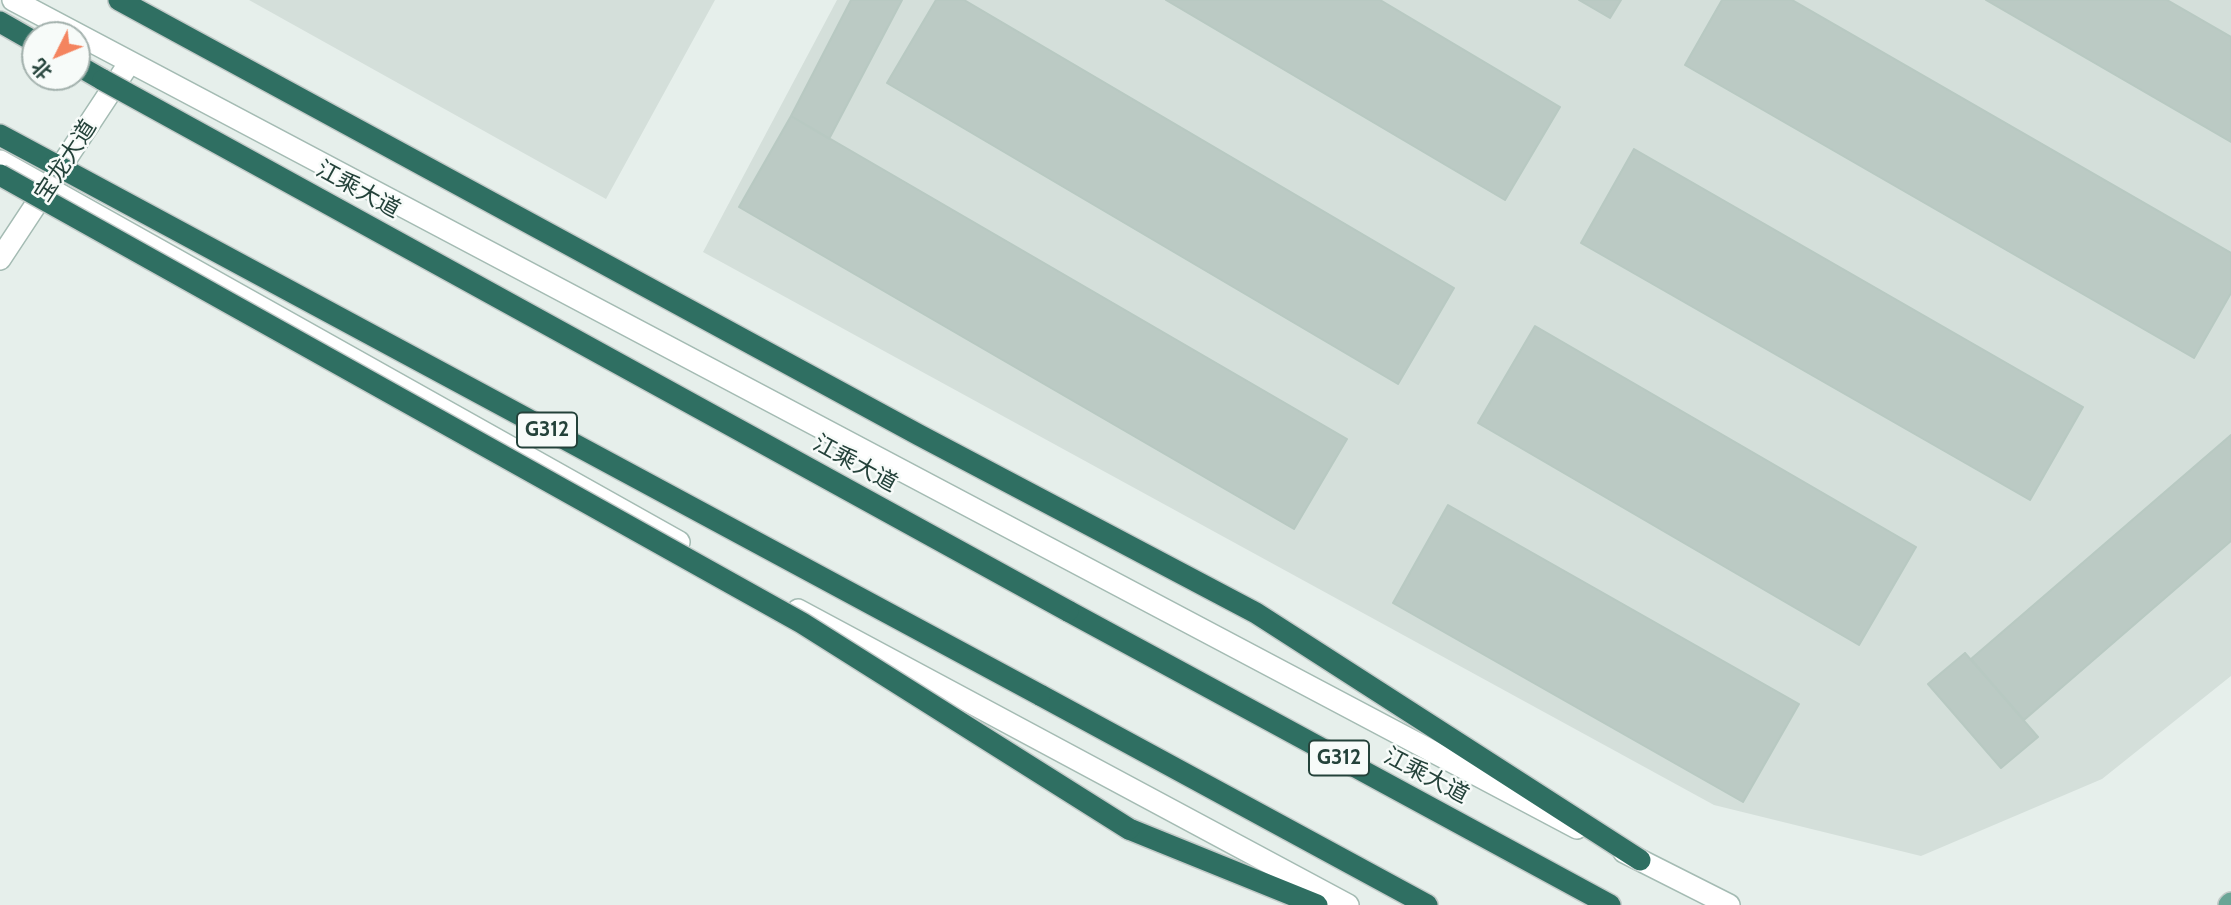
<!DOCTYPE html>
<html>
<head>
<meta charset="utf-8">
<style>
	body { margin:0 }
	#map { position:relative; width:2231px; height:905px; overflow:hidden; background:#e6efeb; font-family:Cabin,"Noto Sans SC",sans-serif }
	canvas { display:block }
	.north { position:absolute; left:21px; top:21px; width:70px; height:70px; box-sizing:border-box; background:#f7fbf9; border:2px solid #a3b1ad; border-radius:50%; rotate:227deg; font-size:19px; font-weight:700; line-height:28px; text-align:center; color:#24423a }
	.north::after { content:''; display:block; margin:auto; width:24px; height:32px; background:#f4845f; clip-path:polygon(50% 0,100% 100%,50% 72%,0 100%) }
</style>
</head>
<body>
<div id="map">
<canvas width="2231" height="905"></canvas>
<div class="north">北</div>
</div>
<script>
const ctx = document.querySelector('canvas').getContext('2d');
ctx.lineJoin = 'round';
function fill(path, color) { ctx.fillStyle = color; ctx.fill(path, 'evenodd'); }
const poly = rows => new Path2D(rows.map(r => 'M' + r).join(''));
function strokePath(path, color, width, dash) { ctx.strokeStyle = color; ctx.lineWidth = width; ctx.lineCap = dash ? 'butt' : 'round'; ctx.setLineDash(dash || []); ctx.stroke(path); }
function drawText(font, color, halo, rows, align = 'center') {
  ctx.font = font + ' Cabin,"Noto Sans SC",sans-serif'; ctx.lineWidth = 5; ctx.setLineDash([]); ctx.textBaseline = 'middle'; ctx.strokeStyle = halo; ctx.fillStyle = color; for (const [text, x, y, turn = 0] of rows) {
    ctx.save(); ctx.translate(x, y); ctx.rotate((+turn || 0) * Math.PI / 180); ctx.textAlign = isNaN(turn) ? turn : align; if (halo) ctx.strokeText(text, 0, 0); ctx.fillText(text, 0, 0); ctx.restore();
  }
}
fill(poly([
	[249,0,715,0,606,199],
	[837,0,2231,0,2231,676,2102,779,1921,856,1714,805,703,252]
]), '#d4dfda');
const building = poly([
	[851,0,902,0,829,139,791,116,851,0],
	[936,0,964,0,1454,288,1398,384,887,83,936,0],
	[1166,0,1380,0,1560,107,1505,200,1166,0],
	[1579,0,1621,0,1610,18,1579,0],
	[1722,0,1792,0,2231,253,2231,293,2194,358,1685,65,1722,0],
	[1986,0,2167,0,2231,37,2231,142,1986,0],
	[791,116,1347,439,1294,529,739,207,791,116],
	[1634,149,2083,407,2030,500,1581,243,1634,149],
	[1535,326,1916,547,1859,645,1478,423,1535,326],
	[2231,435,2231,541,2024,720,1971,659,2231,435],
	[1448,505,1799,704,1743,802,1393,603,1448,505],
	[1965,653,2038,737,2001,768,1928,684,1965,653]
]);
fill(building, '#bbcac4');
strokePath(building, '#b8c9c2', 2);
const secondary = poly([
	[13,0,1577,828],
	[0,161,679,542],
	[0,259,130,62],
	[798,610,1348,905],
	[1624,852,1729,905]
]);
const primary = poly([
	[2229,905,2231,903]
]);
const highway = poly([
	[119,0,919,435,1256,613,1640,860],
	[0,22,35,42],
	[77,65,103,80],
	[0,135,54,164],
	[1068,611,1610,905],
	[1040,695,1427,905],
	[1129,829,1317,905]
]);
strokePath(secondary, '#a4bbb3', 24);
strokePath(primary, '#c2cac8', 24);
strokePath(highway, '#c2cac8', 24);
strokePath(secondary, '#fff', 21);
strokePath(primary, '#6aa596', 21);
strokePath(highway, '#2f6f62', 21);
const highwayBridge = poly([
	[103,80,1068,611],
	[54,164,1040,695],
	[0,175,802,623,1129,829]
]);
strokePath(highwayBridge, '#c2cac8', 24, []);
strokePath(highwayBridge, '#2f6f62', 21);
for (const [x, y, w] of [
	[547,430,60],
	[1339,758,60]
]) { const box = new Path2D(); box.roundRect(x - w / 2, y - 17.5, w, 35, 5); ctx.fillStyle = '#f7fbf9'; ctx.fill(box); strokePath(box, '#24423a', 2); }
drawText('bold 21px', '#24423a', null, [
	["G312",547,430],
	["G312",1339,758]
]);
drawText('23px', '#24423a', '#f7fbf9', [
	["宝龙大道",66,161,-57],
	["江乘大道",358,190,29],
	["江乘大道",855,464,29],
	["江乘大道",1426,776,28]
]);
</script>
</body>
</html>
